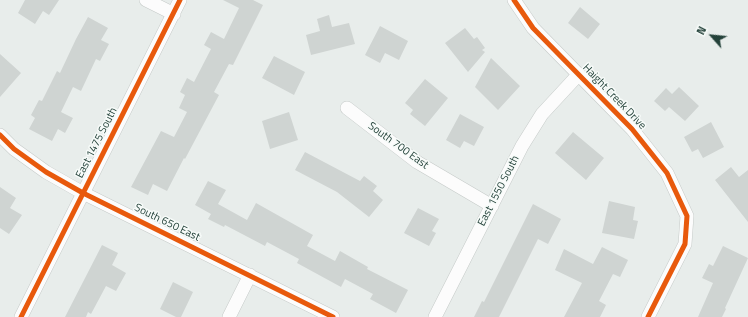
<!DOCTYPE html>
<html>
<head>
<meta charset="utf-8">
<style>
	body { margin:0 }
	#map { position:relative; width:748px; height:317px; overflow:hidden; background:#e8edeb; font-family:"Titillium Web",sans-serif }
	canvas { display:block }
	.north { position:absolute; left:692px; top:16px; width:40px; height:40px; -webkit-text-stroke:3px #f7fbf9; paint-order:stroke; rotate:297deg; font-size:11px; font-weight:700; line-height:16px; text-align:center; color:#24423a }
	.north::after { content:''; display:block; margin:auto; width:14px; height:18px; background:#24423a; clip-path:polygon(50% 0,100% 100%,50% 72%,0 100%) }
</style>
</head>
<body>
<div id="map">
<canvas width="748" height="317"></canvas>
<div class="north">N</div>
</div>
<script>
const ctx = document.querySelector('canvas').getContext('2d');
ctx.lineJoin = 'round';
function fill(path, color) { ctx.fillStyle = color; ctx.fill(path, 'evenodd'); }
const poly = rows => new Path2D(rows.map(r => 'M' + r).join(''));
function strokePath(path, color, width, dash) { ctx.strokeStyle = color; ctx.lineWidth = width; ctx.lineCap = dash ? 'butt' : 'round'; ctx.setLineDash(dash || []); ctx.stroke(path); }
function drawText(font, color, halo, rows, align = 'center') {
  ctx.font = font + ' "Titillium Web",sans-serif'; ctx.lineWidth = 3; ctx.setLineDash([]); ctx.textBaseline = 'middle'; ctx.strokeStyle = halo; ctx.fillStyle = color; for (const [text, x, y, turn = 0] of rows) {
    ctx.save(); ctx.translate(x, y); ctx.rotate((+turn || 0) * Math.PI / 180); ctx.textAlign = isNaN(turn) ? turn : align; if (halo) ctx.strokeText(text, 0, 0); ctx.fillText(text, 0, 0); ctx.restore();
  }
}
fill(poly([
	[25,0,59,0,49,15,43,11,35,24,18,13],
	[223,0,253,0,263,5,233,65,229,64,214,92,219,95,185,159,184,158,167,191,153,184,148,195,131,187,161,131,174,137,187,112,179,108,185,95,180,92,187,78,194,82,211,49,204,45,211,32,224,39,239,8],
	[580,7,600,24,588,39,568,23],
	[329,15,332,27,349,23,355,44,311,55,306,35,320,31,317,19],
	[88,17,108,28,101,40,109,44,100,61,96,59,81,91,73,87,61,112,73,118,65,133,58,129,52,141,29,129,35,118,31,115,39,100,42,101,57,71,60,73,76,39],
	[380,26,408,41,399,60,385,53,380,63,365,55],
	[465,28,474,39,477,37,485,48,482,50,485,52,468,72,445,43],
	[0,54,21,73,0,97],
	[274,56,305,72,294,95,262,78],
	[491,58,520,86,498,110,475,87],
	[425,79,448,98,425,126,410,114,413,110,405,103],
	[679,87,699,106,685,121,669,107,665,111,654,101,666,88,672,94],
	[289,112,298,140,270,149,262,121],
	[460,114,484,127,474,146,464,141,460,148,446,140],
	[711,122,724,147,703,158,698,149,692,152,684,137],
	[573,132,604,158,586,180,555,153],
	[305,152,360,181,364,176,377,186,373,191,383,200,369,217,337,192,295,170],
	[731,167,739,177,748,170,748,222,715,180],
	[208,181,226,190,218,204,247,220,256,203,313,235,307,246,335,261,340,251,368,267,367,269,408,290,396,313,370,299,373,294,345,279,341,287,297,263,299,259,267,242,265,246,225,225,224,227,208,219,211,214,195,205],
	[0,187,16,198,10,208,22,215,9,234,0,228],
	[609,201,635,207,633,220,638,221,634,239,602,233],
	[533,204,561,219,548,244,538,239,499,317,474,317,482,301,484,302],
	[418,208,439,219,432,231,436,233,429,246,404,233],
	[102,245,118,253,112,265,126,273,116,291,106,286,91,314,88,312,86,317,65,317],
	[723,246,748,258,725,308,726,309,722,317,698,317,713,283,702,278,709,264,713,266],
	[602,247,628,260,620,277,613,274,599,301,606,305,600,317,564,317,582,283,555,270,564,249,593,264],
	[173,282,193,292,181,317,176,317,160,309]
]), '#cfd4d2');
const minor = poly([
	[146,0,174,14],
	[514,0,533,28,632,129,667,173,687,216,685,244,648,317],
	[347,108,417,162,492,206],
	[0,135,14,149,46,172,83,193,333,317],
	[21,317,180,0],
	[229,317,250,275],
	[435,317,522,146,542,114,579,74]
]);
strokePath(minor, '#c5cac8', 14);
strokePath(minor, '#fcfcfc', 13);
strokePath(poly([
	[514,0,533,28,632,129,667,173,687,216,685,244,648,317],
	[0,135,14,149,46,172,83,193,333,317],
	[21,317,180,0]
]), '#e8590c', 5);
drawText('11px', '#24423a', '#f7fbf9', [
	["Haight Creek Drive",614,97,46],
	["East 1475 South",97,143,-63],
	["South 700 East",398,146,36],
	["East 1550 South",499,191,-63],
	["South 650 East",167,223,26]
]);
</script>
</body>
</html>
